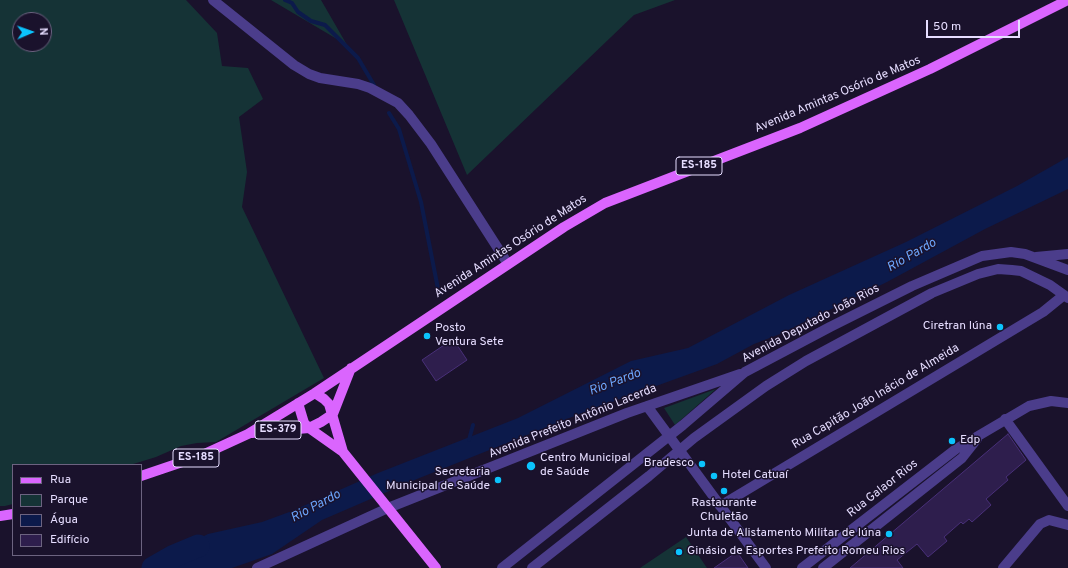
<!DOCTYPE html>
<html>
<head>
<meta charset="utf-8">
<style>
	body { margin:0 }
	#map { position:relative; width:1068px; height:568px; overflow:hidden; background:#1a122c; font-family:Overpass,sans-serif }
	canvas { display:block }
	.legend { position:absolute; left:12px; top:464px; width:130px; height:92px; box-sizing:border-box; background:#1a122c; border:1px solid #6c6380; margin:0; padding:5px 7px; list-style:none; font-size:12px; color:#e6ddff }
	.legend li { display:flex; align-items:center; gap:8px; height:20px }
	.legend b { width:20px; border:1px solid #6c6380 }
	.north { position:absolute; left:12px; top:12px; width:40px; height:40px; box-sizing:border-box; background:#1a122c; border:1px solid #6c6380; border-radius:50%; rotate:88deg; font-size:11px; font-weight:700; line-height:16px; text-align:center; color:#e6ddff }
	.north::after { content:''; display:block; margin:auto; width:14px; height:18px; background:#0bc3fd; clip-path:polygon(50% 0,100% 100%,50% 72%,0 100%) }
	.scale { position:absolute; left:926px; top:20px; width:94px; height:18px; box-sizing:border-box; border:2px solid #e6ddff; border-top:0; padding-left:5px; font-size:12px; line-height:14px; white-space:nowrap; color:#e6ddff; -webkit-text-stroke:3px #1a122c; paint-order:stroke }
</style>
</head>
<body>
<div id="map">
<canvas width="1068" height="568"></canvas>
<ul class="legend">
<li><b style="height:5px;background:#da65fe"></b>Rua</li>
<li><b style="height:11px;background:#153336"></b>Parque</li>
<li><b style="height:11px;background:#0c1a4b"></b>Água</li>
<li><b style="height:11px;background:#2e1e4d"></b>Edifício</li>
</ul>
<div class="north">N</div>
<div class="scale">50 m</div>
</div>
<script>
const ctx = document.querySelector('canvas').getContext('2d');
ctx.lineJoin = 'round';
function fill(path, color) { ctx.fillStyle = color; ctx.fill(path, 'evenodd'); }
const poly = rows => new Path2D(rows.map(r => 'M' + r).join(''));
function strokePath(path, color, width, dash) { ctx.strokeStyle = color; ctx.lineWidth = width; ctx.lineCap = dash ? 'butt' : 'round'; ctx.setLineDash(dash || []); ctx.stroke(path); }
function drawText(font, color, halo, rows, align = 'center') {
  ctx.font = font + ' Overpass,sans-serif'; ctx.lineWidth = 3; ctx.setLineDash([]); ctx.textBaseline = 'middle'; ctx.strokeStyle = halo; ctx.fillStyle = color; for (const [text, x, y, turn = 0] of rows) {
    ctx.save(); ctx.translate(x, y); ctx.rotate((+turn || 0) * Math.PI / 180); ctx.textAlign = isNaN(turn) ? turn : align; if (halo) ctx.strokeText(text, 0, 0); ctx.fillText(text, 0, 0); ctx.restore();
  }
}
fill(poly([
	[0,0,186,0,217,33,222,66,248,68,263,99,239,117,247,172,242,207,324,378,216,442,197,443,181,446,156,457,130,465,13,465,13,504,5,506,0,506],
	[20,20,44,20,44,44,20,44],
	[271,0,321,0,347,45],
	[394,0,675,0,634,15,467,175],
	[716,389,675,425,664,408],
	[686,537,707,568,640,568]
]), '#153336');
fill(poly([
	[1068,157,1068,189,985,229,887,282,780,334,754,344,717,364,587,411,417,479,322,520,272,554,232,568,156,568,188,544,208,534,262,522,292,511,378,473,518,418,631,361,688,348,789,295,906,242,1017,186]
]), '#0c1a4b');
strokePath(poly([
	[285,0,292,3,298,12,311,21,325,25,358,58,374,85],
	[389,113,399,129,421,202,439,294],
	[469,440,473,425]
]), '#0c1a4b', 4);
strokePath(poly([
	[153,568,174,556,198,546]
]), '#0c1a4b', 23);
const building = poly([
	[453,339,467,360,436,381,422,360,453,339],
	[1008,434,1026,460,1006,477,1008,480,986,499,991,505,972,522,969,519,963,524,961,522,944,537,947,541,928,557,917,544,897,560,903,568,850,568,1008,434],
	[737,552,748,568,714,568,737,552]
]);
fill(building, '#2e1e4d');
strokePath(building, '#493079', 1);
strokePath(poly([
	[213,0,294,65,309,74,320,78,358,84,370,88,398,103,409,115,431,144,508,264],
	[1036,257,1068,254],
	[647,406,766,568],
	[1005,419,1068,506],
	[720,506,1043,312,1064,295],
	[257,568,388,508,627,413,740,374],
	[502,568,683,425,745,372,830,327,912,286,982,256,1011,252,1025,254,1068,270],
	[532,568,649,476,694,438,766,386,806,361,932,293,978,274,998,269,1012,270,1021,271,1050,285,1068,298],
	[802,568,956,449,1029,406,1051,401,1068,403],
	[823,568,962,458,977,439],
	[1003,568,1040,524,1049,520,1068,525]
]), '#4b3d8b', 10);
strokePath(poly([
	[315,393,324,399,329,404,343,452],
	[298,403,304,423,309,428,343,452,436,568],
	[252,433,309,428,321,422,333,414,351,368],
	[141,476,200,456,248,434,315,393,564,227,605,203,800,128,930,69,1068,0],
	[0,516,13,514]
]), '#da65fe', 10);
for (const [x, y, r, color] of [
	[1000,327,4,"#0bc3fd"],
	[427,336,4,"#0bc3fd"],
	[952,441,4,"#0bc3fd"],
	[702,464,4,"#0bc3fd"],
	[531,466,5,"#0bc3fd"],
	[714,476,4,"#0bc3fd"],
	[498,480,4,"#0bc3fd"],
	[724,491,4,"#0bc3fd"],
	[889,534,4,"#0bc3fd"],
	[679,552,4,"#0bc3fd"]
]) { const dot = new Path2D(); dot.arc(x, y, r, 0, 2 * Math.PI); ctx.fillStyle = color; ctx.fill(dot); strokePath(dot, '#1a122c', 1.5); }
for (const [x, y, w] of [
	[699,166,46],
	[278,430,46],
	[196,458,46]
]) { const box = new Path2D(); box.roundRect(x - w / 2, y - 9, w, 18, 3); ctx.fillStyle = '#1a122c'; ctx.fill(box); strokePath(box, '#e6ddff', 1); }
drawText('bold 11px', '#e6ddff', null, [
	["ES-185",699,166],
	["ES-379",278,430],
	["ES-185",196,458]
]);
drawText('12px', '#e6ddff', '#1a122c', [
	["Avenida Amintas Osório de Matos",838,95,-23],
	["Avenida Amintas Osório de Matos",511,247,-33],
	["Avenida Deputado João Rios",811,324,-28],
	["Rua Capitão João Inácio de Almeida",876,397,-31],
	["Avenida Prefeito Antônio Lacerda",573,422,-22],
	["Rua Galaor Rios",883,489,-38]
]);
drawText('12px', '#e6ddff', '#1a122c', [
	["Ciretran Iúna",992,327,"right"],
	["Posto",435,329],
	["Ventura Sete",435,343],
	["Edp",960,441],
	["Centro Municipal",540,459],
	["de Saúde",540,473],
	["Bradesco",694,464,"right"],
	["Secretaria",490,473,"right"],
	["Municipal de Saúde",490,487,"right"],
	["Hotel Catuaí",722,476],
	["Rastaurante",724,504,"center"],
	["Chuletão",724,518,"center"],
	["Junta de Alistamento Militar de Iúna",881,534,"right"],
	["Ginásio de Esportes Prefeito Romeu Rios",687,552]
], 'left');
drawText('italic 13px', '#6ca6fe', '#1a122c', [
	["Rio Pardo",912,256,-30],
	["Rio Pardo",615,383,-21],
	["Rio Pardo",316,507,-28]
]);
</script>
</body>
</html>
